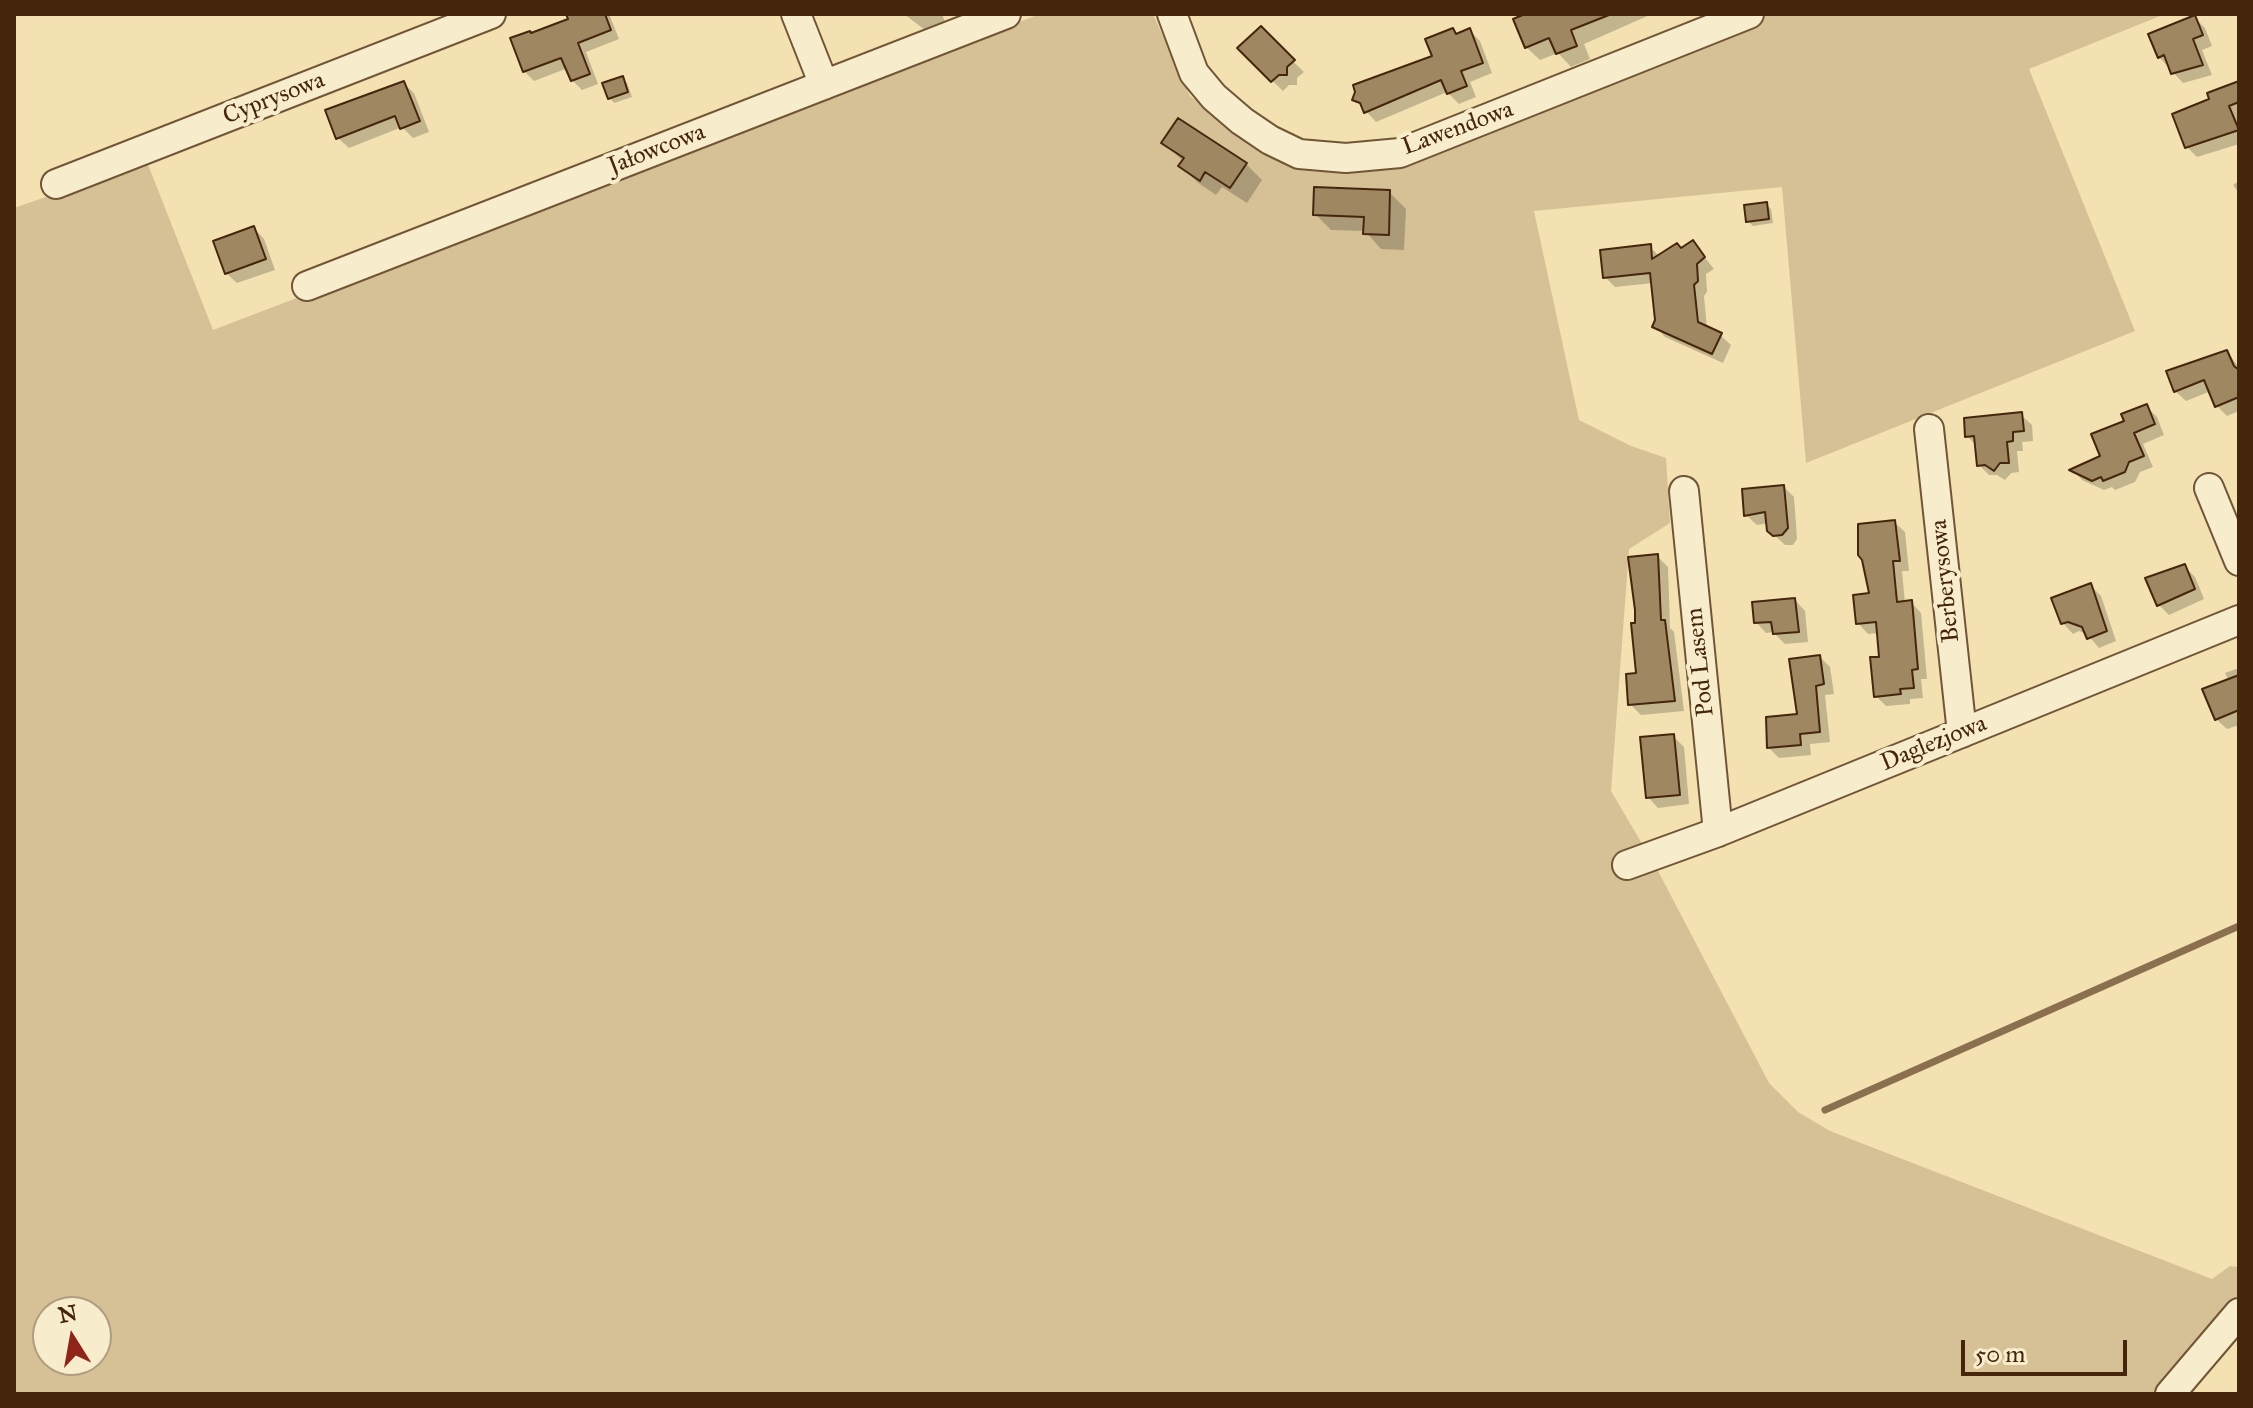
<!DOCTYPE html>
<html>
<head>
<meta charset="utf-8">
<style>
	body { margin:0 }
	#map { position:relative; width:2253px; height:1408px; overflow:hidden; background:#f3e1b1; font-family:"IM FELL Great Primer",serif }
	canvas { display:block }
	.frame { position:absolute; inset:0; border:16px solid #45260d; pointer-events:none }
	.north { position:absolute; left:32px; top:1296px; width:80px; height:80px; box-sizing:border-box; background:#f7eccc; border:2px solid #b09d80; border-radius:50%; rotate:349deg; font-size:22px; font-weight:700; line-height:32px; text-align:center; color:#45260d }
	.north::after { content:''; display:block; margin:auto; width:28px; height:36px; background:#8f2418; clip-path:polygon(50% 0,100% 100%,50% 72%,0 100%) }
	.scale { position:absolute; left:1961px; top:1340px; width:166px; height:36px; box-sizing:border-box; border:4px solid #45260d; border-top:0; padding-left:10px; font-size:24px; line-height:28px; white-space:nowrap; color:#45260d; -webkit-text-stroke:6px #f7eccc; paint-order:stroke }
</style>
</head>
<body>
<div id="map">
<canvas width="2253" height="1408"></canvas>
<div class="frame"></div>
<div class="north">N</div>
<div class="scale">50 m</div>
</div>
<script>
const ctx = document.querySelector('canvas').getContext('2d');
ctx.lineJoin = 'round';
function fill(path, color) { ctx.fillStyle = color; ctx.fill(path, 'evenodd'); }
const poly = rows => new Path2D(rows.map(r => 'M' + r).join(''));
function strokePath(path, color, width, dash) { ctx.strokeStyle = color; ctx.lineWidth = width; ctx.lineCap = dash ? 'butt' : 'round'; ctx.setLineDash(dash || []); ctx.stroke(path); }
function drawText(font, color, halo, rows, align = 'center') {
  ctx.font = font + ' "IM FELL Great Primer",serif'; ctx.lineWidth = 8; ctx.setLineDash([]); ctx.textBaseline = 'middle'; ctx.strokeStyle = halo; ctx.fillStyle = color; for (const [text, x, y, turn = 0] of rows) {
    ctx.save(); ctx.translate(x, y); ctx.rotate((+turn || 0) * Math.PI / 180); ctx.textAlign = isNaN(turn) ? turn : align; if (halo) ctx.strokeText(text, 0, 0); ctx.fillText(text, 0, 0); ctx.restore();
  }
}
fill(poly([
	[1040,14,1153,14,1190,96,1289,167,1364,171,1433,151,1756,14,2165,14,2029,69,2135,331,1806,463,1782,187,1534,211,1579,420,1631,446,1666,458,1670,523,1629,549,1611,791,1657,869,1769,1083,1798,1112,1830,1131,2212,1279,2230,1266,2239,1267,2239,1294,2178,1361,2155,1394,14,1394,14,208,147,162,213,330],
	[48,1312,96,1312,96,1360,48,1360]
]), '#d5c195');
fill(poly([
	[582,14,609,14,619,39,586,52,598,84,582,90,572,80,568,68,534,81,524,71,532,35],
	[904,14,942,14,945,22,925,30],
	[1530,14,1652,14,1584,44,1590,59,1571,67,1558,53,1540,60,1526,47],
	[2195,18,2205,28,2212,46,2202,50,2212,75,2183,83,2159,57],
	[1260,29,1304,72,1297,78,1297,85,1289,85,1283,91,1239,48],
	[1452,30,1458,36,1470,31,1480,41,1492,73,1470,82,1476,97,1459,104,1447,92,1376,122,1355,99,1434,57],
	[622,79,627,83,632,97,614,103,610,98],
	[403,83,414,93,429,132,413,138,402,127,349,148,338,138],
	[2239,83,2239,144,2197,157,2187,147,2212,100],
	[1164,143,1246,164,1262,180,1247,203,1222,187,1216,195,1197,182,1181,166,1184,162],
	[2239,181,2239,193,2233,185],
	[1389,192,1406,209,1404,250,1381,249,1365,231,1331,230,1315,214],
	[1766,204,1771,209,1773,223,1753,226,1748,221],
	[254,228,264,239,275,270,237,283,226,273],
	[1693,243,1714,269,1706,274,1707,292,1704,296,1707,329,1720,335,1731,345,1723,363,1665,337,1655,326,1657,321,1653,283,1615,287,1605,277,1650,247,1660,257,1681,250],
	[2227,352,2239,367,2239,411,2227,416,2217,406,2211,391,2186,401,2175,391],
	[2146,406,2157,417,2164,435,2143,444,2153,467,2140,472,2135,482,2115,490,2112,487,2104,490,2082,480,2073,470,2103,457,2127,422],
	[2021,415,2032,425,2033,441,2022,442,2023,451,2017,451,2019,472,2011,473,2005,480,1997,475,1989,475,1979,465,1977,446,1967,436],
	[1784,487,1794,497,1797,539,1793,545,1785,545,1769,530,1769,523,1757,525,1746,515],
	[1894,522,1905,532,1909,571,1902,571,1905,603,1911,602,1921,613,1927,679,1921,679,1923,698,1910,699,1910,704,1886,706,1876,696,1881,658,1879,633,1868,634,1858,623,1871,595],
	[1657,556,1668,567,1670,628,1674,632,1684,711,1641,715,1630,704,1638,675,1637,625],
	[2185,567,2195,577,2204,599,2169,615,2159,605],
	[2090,585,2101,596,2116,641,2099,648,2087,634,2079,631,2073,634,2063,623],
	[1795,600,1805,611,1808,642,1785,644,1773,632,1766,633,1756,622],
	[1820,657,1830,667,1834,694,1825,695,1830,742,1810,744,1811,755,1779,758,1769,748,1799,715],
	[2239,668,2239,729,2236,726,2227,729,2216,719,2229,681,2225,673],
	[1673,736,1684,747,1689,804,1658,808,1648,797]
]), '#0003');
strokePath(poly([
	[1825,1110,2239,926]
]), '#8a704e', 7);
const building = poly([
	[566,14,605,14,611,30,578,43,590,74,571,81,561,58,523,72,510,38,530,31,531,33,568,19,566,14],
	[1525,14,1609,14,1609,15,1571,30,1577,46,1556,54,1549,38,1525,48,1513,19,1525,14],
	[2195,15,2203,35,2193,39,2203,65,2171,74,2164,55,2158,58,2148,34,2195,15],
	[1261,26,1295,60,1287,67,1287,75,1279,75,1271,82,1237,48,1261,26],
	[1453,28,1456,34,1470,28,1483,63,1461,71,1467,86,1447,94,1441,80,1364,113,1360,103,1352,100,1355,92,1353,85,1432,56,1425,39,1453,28],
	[623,76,628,92,608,99,602,83,623,76],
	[404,81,420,121,400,129,395,116,336,139,325,110,404,81],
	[2239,81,2239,102,2229,106,2239,130,2185,148,2172,114,2209,99,2207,93,2239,81],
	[1178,118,1247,163,1230,188,1205,172,1200,181,1178,166,1184,158,1161,143,1178,118],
	[1314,187,1390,190,1389,235,1363,234,1364,217,1313,215,1314,187],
	[1767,202,1769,219,1746,222,1744,205,1767,202],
	[254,226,266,259,225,274,213,241,254,226],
	[1693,240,1705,257,1697,264,1698,281,1694,285,1698,322,1722,333,1712,354,1652,327,1655,320,1650,273,1603,278,1600,250,1651,244,1652,259,1677,243,1681,248,1693,240],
	[2227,350,2234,366,2239,370,2239,397,2215,407,2204,380,2174,392,2166,371,2227,350],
	[2147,404,2155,424,2134,433,2144,456,2129,462,2125,472,2103,481,2101,477,2092,481,2069,470,2100,456,2091,434,2124,421,2121,414,2147,404],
	[2022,412,2024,431,2013,432,2013,441,2007,442,2009,463,2000,463,1994,471,1985,465,1977,466,1974,436,1965,437,1964,418,2022,412],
	[1784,485,1788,528,1782,535,1773,536,1767,531,1765,512,1744,516,1742,489,1784,485],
	[1895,520,1900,561,1893,561,1897,602,1912,600,1918,669,1912,670,1914,688,1900,689,1901,694,1874,697,1870,657,1879,657,1876,622,1856,624,1853,595,1869,593,1862,560,1858,555,1858,524,1895,520],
	[1658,554,1661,620,1665,620,1675,701,1628,705,1626,674,1636,673,1631,623,1635,623,1635,610,1628,557,1658,554],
	[2185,564,2195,589,2157,606,2145,578,2185,564],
	[2091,583,2107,631,2087,639,2082,627,2068,622,2061,624,2051,598,2091,583],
	[1795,598,1799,632,1773,634,1771,622,1754,623,1752,602,1795,598],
	[1820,655,1824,684,1816,686,1820,732,1800,734,1801,745,1767,748,1766,717,1797,714,1789,659,1820,655],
	[2239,675,2239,710,2215,720,2202,689,2239,675],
	[1674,734,1680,795,1646,798,1640,737,1674,734]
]);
fill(building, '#9f8762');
strokePath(building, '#45260d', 2);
const minor = poly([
	[796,14,824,85],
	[1172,14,1194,73,1214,97,1242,121,1270,140,1299,154,1346,158,1400,153,1749,14],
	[56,184,491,14],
	[307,286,1006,14],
	[1929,429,1962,733],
	[2209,488,2239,561],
	[1684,491,1718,832],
	[1627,865,1718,832,2239,620],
	[2170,1394,2239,1313]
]);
strokePath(minor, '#705536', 32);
strokePath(minor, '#f7eccc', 28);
drawText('24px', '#45260d', '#f7eccc', [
	["Cyprysowa",274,99,-21],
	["Lawendowa",1458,129,-20],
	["Jałowcowa",657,150,-21],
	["Berberysowa",1946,581,-96],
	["Pod Lasem",1701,662,-96],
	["Daglezjowa",1934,744,-22]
]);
</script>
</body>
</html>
